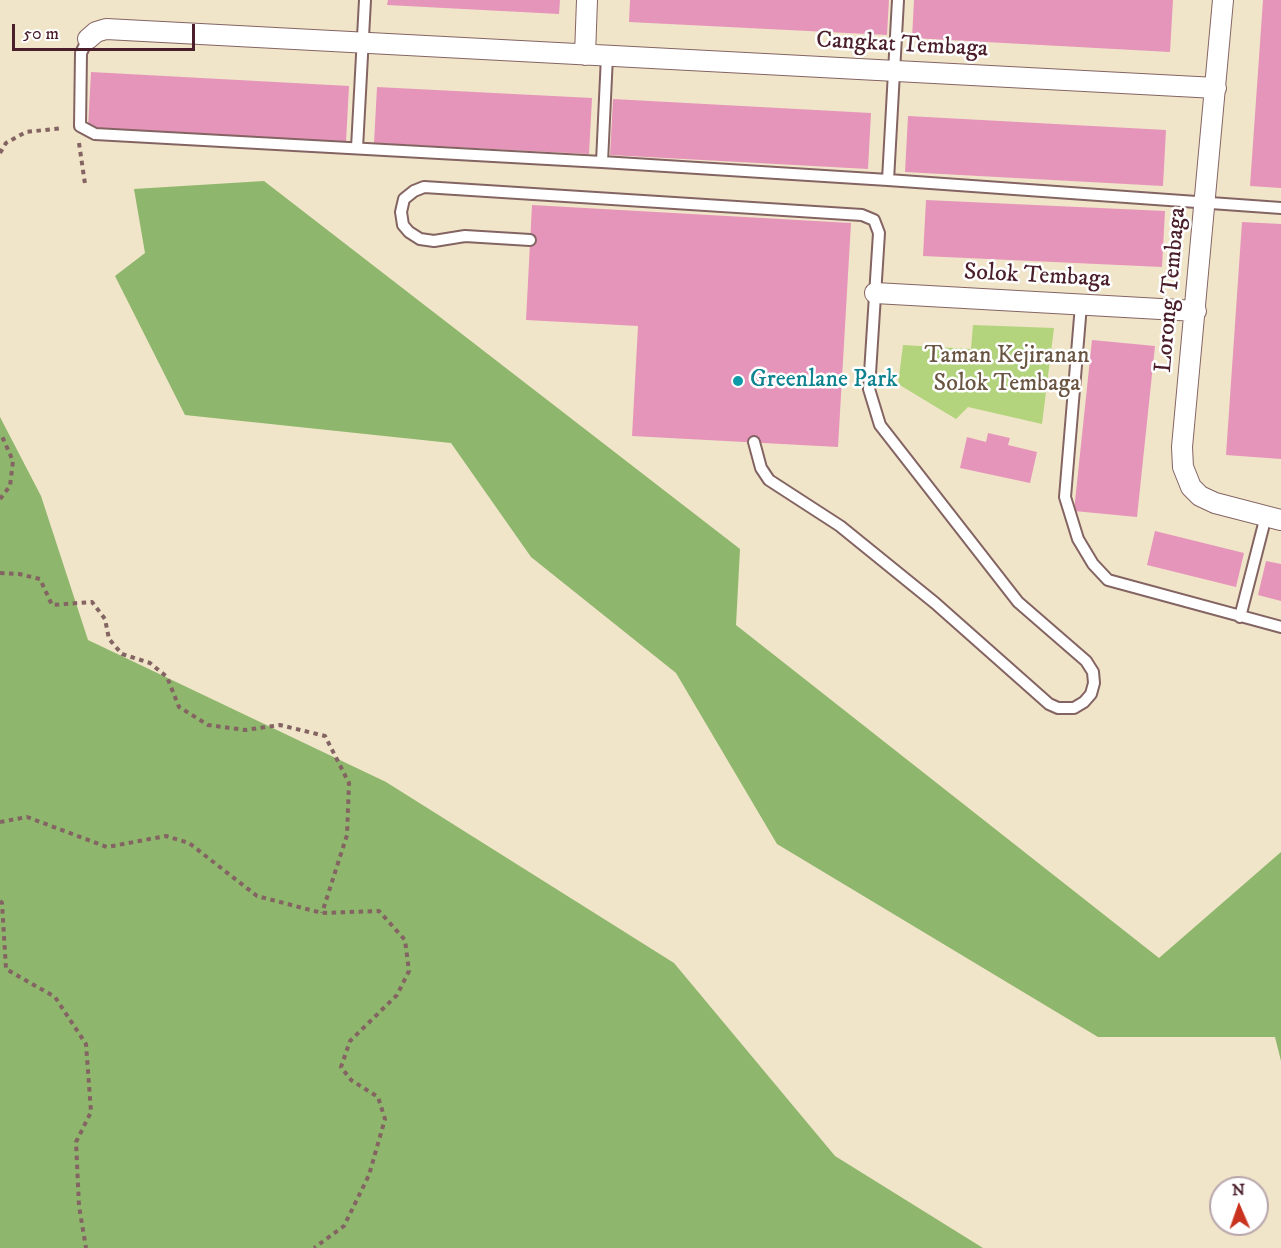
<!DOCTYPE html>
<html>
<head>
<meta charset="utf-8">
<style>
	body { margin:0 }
	#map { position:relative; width:1281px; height:1248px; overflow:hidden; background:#f0e5c9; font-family:"IM FELL DW Pica",serif }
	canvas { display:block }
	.north { position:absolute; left:1209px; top:1176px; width:60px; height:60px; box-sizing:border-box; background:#fff; border:2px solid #b7a5aa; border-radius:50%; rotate:358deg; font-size:16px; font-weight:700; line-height:24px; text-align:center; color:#4a1f2b }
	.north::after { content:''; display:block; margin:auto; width:21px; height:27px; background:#c8321e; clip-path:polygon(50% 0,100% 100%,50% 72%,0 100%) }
	.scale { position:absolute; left:12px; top:24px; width:183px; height:27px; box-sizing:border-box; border:3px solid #4a1f2b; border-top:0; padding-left:8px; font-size:18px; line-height:21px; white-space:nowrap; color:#4a1f2b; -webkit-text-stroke:4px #fff; paint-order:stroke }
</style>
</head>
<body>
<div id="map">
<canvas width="1281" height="1248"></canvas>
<div class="north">N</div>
<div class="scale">50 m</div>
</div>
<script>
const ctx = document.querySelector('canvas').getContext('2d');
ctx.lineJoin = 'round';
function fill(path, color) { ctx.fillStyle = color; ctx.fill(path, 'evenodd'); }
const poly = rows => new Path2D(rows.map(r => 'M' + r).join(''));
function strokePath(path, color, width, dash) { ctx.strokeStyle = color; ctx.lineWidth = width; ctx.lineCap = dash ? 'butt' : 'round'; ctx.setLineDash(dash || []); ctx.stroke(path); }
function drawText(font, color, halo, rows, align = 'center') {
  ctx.font = font + ' "IM FELL DW Pica",serif'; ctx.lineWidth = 5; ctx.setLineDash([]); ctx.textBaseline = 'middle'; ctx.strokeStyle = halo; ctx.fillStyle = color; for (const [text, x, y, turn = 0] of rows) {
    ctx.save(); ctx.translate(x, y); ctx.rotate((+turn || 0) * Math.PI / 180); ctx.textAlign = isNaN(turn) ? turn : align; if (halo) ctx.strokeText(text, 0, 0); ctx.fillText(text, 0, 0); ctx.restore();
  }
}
fill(poly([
	[973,325,1054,328,1042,424,968,407,956,419,898,384,903,345,971,349]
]), '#b3d47c');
fill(poly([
	[264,181,740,549,736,625,1159,958,1281,852,1281,1061,1275,1037,1098,1037,777,844,676,673,531,557,451,443,185,415,115,276,145,253,134,189],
	[0,417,41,496,88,640,386,782,674,963,835,1156,983,1248,0,1248]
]), '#8eb66c');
fill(poly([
	[388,0,560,0,559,14,387,5],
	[630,0,889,0,887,35,629,22],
	[914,0,1173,0,1170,52,912,38],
	[1263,0,1281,0,1281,188,1250,186],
	[91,72,349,86,346,142,88,128],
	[377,87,592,98,589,154,374,143],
	[613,99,871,113,868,169,610,155],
	[908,116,1166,130,1163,186,905,172],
	[926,200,1165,211,1162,267,923,256],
	[532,205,851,223,838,447,632,436,638,326,526,320],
	[1242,222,1281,224,1281,459,1226,455],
	[1092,340,1155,346,1137,517,1074,511],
	[988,433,1010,438,1008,445,1037,452,1030,483,960,468,967,437,986,442],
	[1155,531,1244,553,1236,587,1147,565],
	[1266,561,1281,564,1281,601,1258,595]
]), '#e695ba');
const lane = poly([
	[88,39,81,53,80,126,95,134,602,162,888,180,1281,208],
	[357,148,365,0],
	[602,162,607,56],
	[888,180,898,0],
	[530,240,465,236,434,241,420,239,409,232,403,225,401,212,404,199,414,191,424,187,862,215,874,220,879,233,869,389,880,425,1018,602,1086,661,1093,672,1094,683,1091,694,1084,702,1074,708,1058,708,1049,704,935,603,840,526,769,480,761,468,754,442],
	[1081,305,1065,497,1078,539,1093,564,1108,580,1281,627],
	[1240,617,1266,516]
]);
const street = poly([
	[1223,0,1182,447,1183,467,1191,487,1200,496,1215,503,1281,520],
	[88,39,96,32,106,29,1216,88],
	[585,55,587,0],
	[875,293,1196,311]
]);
strokePath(lane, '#846462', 14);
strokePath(street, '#846462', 22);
strokePath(poly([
	[79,143,85,184],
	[0,153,6,143,26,132,63,128],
	[0,499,10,486,13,461,1,434],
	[0,573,19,574,40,579,52,605,92,602,105,619,109,639,122,654,150,663,167,677,179,707,208,725,245,730,280,725,325,736,349,783,347,835,322,913],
	[0,822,27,817,107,847,166,836,189,843,257,896,322,913,379,911,405,940,409,971,397,995,350,1041,341,1067,351,1080,378,1097,385,1119,369,1175,344,1226,314,1248],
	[0,901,2,903,6,969,55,997,86,1044,91,1112,76,1142,79,1206,86,1248]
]), '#846462', 4, [4.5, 4.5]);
strokePath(lane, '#fff', 10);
strokePath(street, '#fff', 20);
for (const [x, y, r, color] of [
	[738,381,6,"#0f9aa8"]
]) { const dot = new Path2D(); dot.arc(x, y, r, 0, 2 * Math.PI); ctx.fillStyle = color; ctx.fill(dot); strokePath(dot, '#fff', 2); }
drawText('24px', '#4a1f2b', '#fff', [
	["Cangkat Tembaga",902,46,3],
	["Solok Tembaga",1037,277,3],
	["Lorong Tembaga",1172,290,-85]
]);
drawText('24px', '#6a5543', '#fff', [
	["Taman Kejiranan",1007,357],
	["Solok Tembaga",1007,385]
]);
drawText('24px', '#0d838f', '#fff', [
	["Greenlane Park",750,381]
], 'left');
</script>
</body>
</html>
